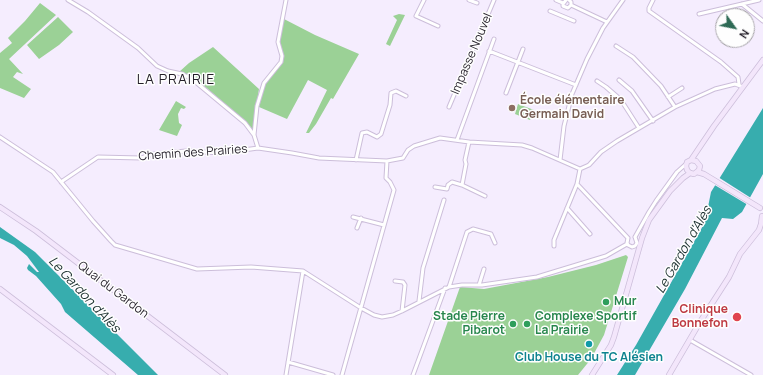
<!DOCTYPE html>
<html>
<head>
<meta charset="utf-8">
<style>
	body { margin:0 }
	#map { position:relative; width:763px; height:375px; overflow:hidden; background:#f5edfe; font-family:Manrope,sans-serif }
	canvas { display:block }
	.north { position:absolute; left:715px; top:8px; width:40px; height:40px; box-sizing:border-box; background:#fefefe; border:1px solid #a6a4a8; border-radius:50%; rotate:123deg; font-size:11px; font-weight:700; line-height:16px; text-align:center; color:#231e28 }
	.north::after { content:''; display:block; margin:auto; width:14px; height:18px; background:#2e6a55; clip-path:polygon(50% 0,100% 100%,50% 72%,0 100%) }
</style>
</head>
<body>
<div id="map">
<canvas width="763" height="375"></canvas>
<div class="north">N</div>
</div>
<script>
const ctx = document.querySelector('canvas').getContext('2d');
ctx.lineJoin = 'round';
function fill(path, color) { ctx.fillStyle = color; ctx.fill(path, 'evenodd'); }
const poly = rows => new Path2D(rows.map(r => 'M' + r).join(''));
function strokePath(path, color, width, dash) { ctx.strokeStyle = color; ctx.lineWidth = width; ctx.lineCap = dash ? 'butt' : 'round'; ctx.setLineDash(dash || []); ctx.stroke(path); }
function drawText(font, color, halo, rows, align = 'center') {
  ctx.font = font + ' Manrope,sans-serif'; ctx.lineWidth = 3; ctx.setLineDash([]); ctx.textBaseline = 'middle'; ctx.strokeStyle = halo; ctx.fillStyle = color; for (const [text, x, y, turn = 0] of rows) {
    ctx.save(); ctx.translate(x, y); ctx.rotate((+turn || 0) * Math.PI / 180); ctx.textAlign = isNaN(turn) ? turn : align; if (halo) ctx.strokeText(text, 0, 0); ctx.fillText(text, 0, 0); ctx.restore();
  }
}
fill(poly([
	[40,3,56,15,9,59,23,74,17,72,13,77,31,89,24,98,0,88,0,53,12,43,8,38,25,21],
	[399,14,405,15,390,46,386,44,397,20,393,16],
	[58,17,73,32,59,45,39,59,27,45],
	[284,19,315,35,359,54,333,99,331,98,316,124,309,133,306,133,327,90,308,80,287,119,259,107,262,90,268,80,281,64,280,39],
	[213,47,259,89,253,130,249,125,209,90,198,81,183,72,179,72,189,63],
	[176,101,186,107,184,109,181,108,178,114,179,123,182,125,177,136,159,130],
	[518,104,534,110,530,120,515,114],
	[626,255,628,257,604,335,591,359,578,375,429,375,460,287,484,289,548,277,596,265]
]), '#9bd196');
fill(poly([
	[763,108,763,174,742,212,733,219,722,218,685,289,635,375,617,375,636,345,704,224,709,212,708,207,711,192],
	[0,227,35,252,158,375,138,375,65,312,61,304,36,276,28,270,27,268,29,264,37,272,39,272,27,256,14,245,0,238]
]), '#37adae');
fill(poly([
	[718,177,751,198,748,205,713,184]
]), '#f5edfe');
const street = poly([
	[68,0,88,12,138,48,157,66,168,71,182,74,192,79,245,123,254,135],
	[424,0,416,16,438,26],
	[469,0,477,3],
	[556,0,563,3],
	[566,0,563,4,563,6,568,8,571,5,571,2,569,0],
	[653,0,649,8,649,11,721,62,738,77,739,84],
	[742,4,763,21],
	[571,5,607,22],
	[550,11,574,21],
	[699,14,759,0],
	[616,46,633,57,661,86,675,107],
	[489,51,576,85],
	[619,80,632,91,653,121],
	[597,81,606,87,621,100,639,128],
	[506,93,523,49],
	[668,97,682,88],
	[449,107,494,0],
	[0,137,53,172,93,221,111,241,115,245,197,269,251,267,303,271,361,308,374,315,382,317,393,315,402,311,449,287,462,285,482,285,537,277,606,256,627,244],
	[457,140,494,39],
	[469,142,465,160,466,164,462,185,485,196],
	[258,148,254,135,257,106,264,83,281,62,282,56,278,42,286,0],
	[356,160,362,133,367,132,377,137,381,134,390,105,391,93,396,91,406,96],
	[560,160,564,126,572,94,587,59,603,28,623,0],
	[61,182,98,157,141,158,153,154,186,151,222,153,258,148,292,153,319,158,387,161,403,158,408,150,414,146,440,138,469,142,522,145,532,148,580,169,589,165,601,152,617,141,675,107,715,89,735,84,743,87],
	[577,184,628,238],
	[435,187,447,189,448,185,452,182,462,185],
	[567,208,590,234],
	[353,217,384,225],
	[357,228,361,218],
	[635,237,649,212,656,201,677,172,686,164],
	[628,238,627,243,628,245,632,247,635,246,637,243,635,237],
	[554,246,554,240,577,184,580,169],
	[395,281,403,282,405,285,402,311],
	[479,285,484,269],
	[449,287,467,232,473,229,491,234,495,243],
	[419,301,423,268,444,200],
	[690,340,751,375],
	[288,362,333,375],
	[286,375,303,271],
	[342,375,394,190,390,182,386,178,387,161],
	[413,375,445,288]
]);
const secondary = poly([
	[691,160,696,161,700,166,699,170,694,174,690,173,687,170,686,166,687,162,691,160,714,126,763,60],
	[697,172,704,174,760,208],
	[0,207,36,231,225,375],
	[0,289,113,375],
	[592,375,611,345,614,337,642,238,649,220,670,191,683,178,690,173],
	[669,375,700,322,729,277,740,254,759,230,761,224,762,216]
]);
strokePath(street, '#ccbeda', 5);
strokePath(secondary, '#ccbeda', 6);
strokePath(street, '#fff', 3);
strokePath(secondary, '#f3e6fb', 4.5);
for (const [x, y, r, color] of [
	[512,108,4,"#8d6e63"],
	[606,302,4,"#2e9e5b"],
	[737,317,5,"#e0444e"],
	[513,324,4,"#2e9e5b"],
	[527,324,4,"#2e9e5b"],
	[589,344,4,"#0f9aa8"]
]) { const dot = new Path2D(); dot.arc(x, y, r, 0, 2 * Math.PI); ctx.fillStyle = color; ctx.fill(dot); strokePath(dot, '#fefefe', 1.5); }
drawText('12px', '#231e28', '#fefefe', [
	["Impasse Nouvel",472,54,-67],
	["Chemin des Prairies",193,153,-4],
	["Quai du Gardon",113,290,37]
]);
drawText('bold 12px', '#785e54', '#fefefe', [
	["École élémentaire",520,101],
	["Germain David",520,115]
], 'left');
drawText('bold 12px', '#27864d', '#fefefe', [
	["Mur",614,302],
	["Stade Pierre",505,317,"right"],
	["Pibarot",505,331,"right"],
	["Complexe Sportif",535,317],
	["La Prairie",535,331]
], 'left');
drawText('bold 12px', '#be3a42', '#fefefe', [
	["Clinique",728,310],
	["Bonnefon",728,324]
], 'right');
drawText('bold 12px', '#0d838f', '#fefefe', [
	["Club House du TC Alésien",589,358]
]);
drawText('italic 13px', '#1a2e2e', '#fefefe', [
	["Le Gardon d'Alès",684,250,-60],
	["Le Gardon d'Alès",84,295,47]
]);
ctx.letterSpacing = '1px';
drawText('14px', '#231e28', '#fefefe', [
	["LA PRAIRIE",176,80]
]);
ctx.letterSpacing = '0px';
</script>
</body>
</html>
